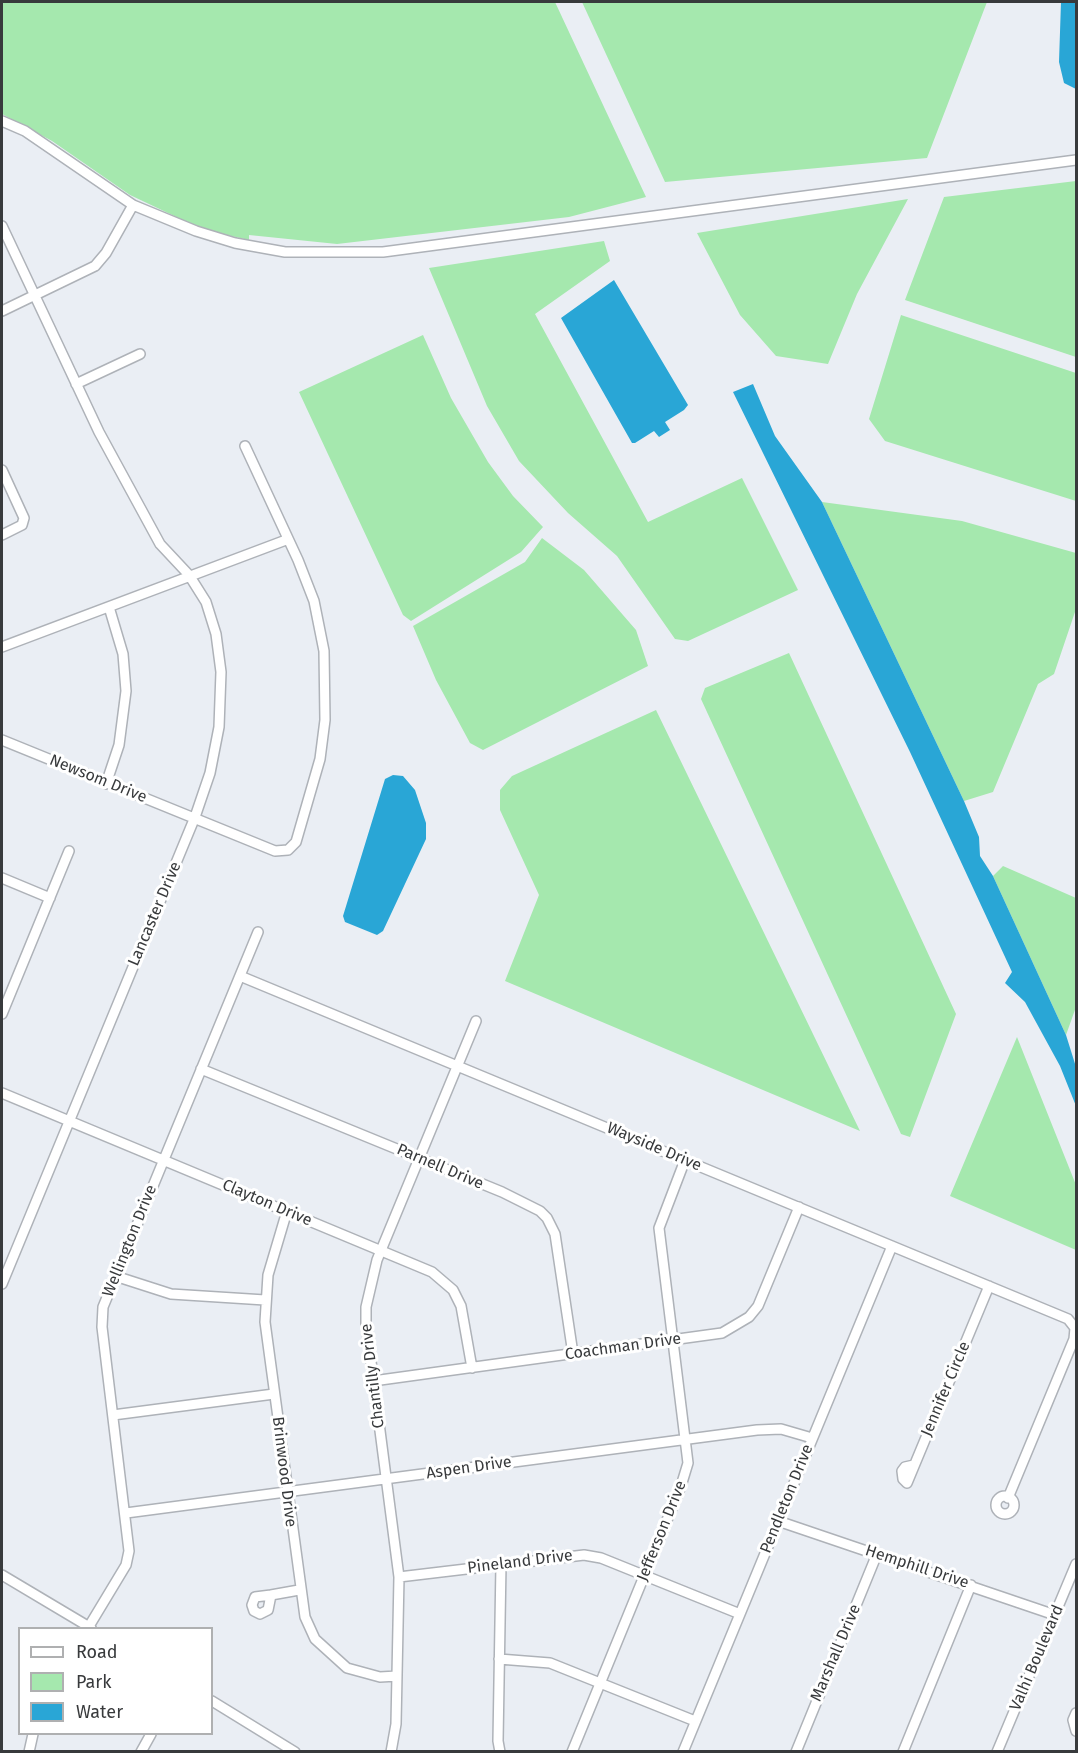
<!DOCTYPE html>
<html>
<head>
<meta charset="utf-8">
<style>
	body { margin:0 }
	#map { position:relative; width:1078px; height:1753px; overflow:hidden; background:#eaeef4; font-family:"Fira Sans",sans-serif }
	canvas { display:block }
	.frame { position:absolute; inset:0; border:3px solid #383a3c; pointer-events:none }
	.legend { position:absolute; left:18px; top:1627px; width:195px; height:108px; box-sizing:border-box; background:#fff; border:2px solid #afb0b1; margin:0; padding:8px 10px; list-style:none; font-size:18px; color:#383a3c }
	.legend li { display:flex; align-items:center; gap:12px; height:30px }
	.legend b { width:30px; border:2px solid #afb0b1 }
</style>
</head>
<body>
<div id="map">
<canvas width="1078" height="1753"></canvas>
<div class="frame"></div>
<ul class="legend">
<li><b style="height:8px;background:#fff"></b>Road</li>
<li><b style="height:16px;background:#a5e8ae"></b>Park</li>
<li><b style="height:16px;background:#29a6d6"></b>Water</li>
</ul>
</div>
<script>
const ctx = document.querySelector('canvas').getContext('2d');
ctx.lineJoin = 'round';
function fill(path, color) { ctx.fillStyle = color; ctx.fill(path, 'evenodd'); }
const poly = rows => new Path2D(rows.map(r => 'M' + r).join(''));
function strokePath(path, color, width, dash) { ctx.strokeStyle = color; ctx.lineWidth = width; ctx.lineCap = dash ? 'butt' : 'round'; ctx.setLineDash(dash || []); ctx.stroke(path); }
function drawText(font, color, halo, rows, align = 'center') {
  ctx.font = font + ' "Fira Sans",sans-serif'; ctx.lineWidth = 6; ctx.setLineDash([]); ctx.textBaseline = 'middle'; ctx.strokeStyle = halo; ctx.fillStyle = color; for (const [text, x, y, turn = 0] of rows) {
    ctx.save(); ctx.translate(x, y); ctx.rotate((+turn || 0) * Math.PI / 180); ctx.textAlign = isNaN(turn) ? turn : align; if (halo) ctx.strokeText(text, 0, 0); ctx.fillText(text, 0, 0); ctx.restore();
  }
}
fill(poly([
	[2,2,555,2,646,197,569,217,337,244,249,235,249,240,218,233,187,222,130,195,52,141,2,114],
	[582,2,987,2,927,158,665,182],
	[1076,181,1076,357,905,300,944,197],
	[908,199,857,294,828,364,776,356,740,315,697,233],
	[604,241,610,261,535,314,648,522,742,478,798,590,688,641,675,639,617,556,568,513,519,461,487,406,429,268],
	[901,315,1076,373,1076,501,885,441,869,419],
	[423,335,451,398,488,462,513,496,543,527,521,552,411,621,403,615,299,392],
	[822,502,962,521,1076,553,1076,609,1054,674,1038,684,993,792,964,801],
	[542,538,584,570,636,630,648,666,483,750,470,743,436,680,413,626,525,562],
	[789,653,956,1014,910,1137,901,1134,701,699,705,688],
	[656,710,860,1131,505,981,539,895,500,810,500,790,512,776],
	[1003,866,1076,898,1076,1007,1066,1035,993,876],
	[1017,1037,1076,1185,1076,1250,950,1196]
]), '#a5e8ae');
fill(poly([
	[1061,2,1076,2,1076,89,1064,83,1059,62],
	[614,280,688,405,684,410,665,422,670,430,659,437,654,431,635,443,632,443,561,318],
	[753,384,775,436,822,502,964,801,979,837,980,856,993,876,1066,1035,1076,1067,1076,1106,1060,1066,1025,1002,1005,983,1012,972,910,752,733,392],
	[393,775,403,776,415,790,426,823,426,839,383,931,377,935,345,922,343,916,385,779]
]), '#29a6d6');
const minor = poly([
	[2,121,25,131,133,205,196,231,235,243,285,252,383,252,1076,160],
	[2,226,99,432,160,544,189,575,206,602,216,634,221,672,219,727,210,773,195,817,2,1284],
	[2,311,95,266,106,253,133,205],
	[76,384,140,354],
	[2,470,24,518,22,525,2,535],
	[2,647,286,540],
	[2,740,275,851,288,850,296,842,320,759,325,720,324,651,314,601,298,560,245,446],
	[106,784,119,745,126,691,123,654,109,607],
	[2,878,50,898],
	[240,976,1068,1319,1075,1328,1074,1339,1008,1498],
	[2,1014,69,851],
	[201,1069,502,1192,540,1211,547,1218,555,1234,573,1354],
	[2,1093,432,1272,453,1290,461,1306,472,1368],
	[287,1211,268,1275,265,1322,305,1617,315,1639,347,1668,380,1677,397,1676],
	[115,1276,171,1294,265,1300],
	[373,1381,722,1333,749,1317,758,1306,799,1207],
	[113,1415,274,1394],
	[907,1483,989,1286],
	[907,1483,903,1479,902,1471,905,1467,914,1465],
	'996 1505a9 9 0 1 1 18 0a9 9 0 1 1-18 0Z',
	[126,1513,757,1430,781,1429,812,1438],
	[778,1521,1055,1615],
	[2,1575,91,1628],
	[399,1577,584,1555,601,1558,740,1614],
	[271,1595,268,1610,260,1614,254,1611,252,1605,255,1597,271,1595],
	[271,1595,299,1590],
	[88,1628,126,1565,129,1551,102,1327,103,1307,258,932],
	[499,1659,550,1663,695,1721],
	[212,1701,295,1752],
	[1076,1713,1073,1720,1076,1731],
	[29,1752,33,1734],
	[141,1752,151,1734],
	[391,1752,396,1724,399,1577,366,1323,366,1307,377,1260,476,1021],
	[500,1752,498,1741,501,1564],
	[572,1752,681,1486,688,1463,659,1228,685,1160],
	[683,1752,892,1246],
	[796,1752,877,1554],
	[903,1752,971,1585],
	[997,1752,1076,1564]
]);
strokePath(minor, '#aeb2b8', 12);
strokePath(minor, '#fff', 9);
drawText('16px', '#383a3c', '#fff', [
	["Newsom Drive",98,779,22],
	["Lancaster Drive",155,914,-67],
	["Wayside Drive",654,1147,23],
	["Parnell Drive",440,1167,23],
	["Clayton Drive",267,1203,23],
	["Wellington Drive",130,1241,-68],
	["Coachman Drive",623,1347,-8],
	["Chantilly Drive",373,1376,-97],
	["Jennifer Circle",946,1389,-67],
	["Aspen Drive",469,1468,-8],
	["Brinwood Drive",284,1472,83],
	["Pendleton Drive",787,1499,-68],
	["Jefferson Drive",662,1531,-68],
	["Pineland Drive",520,1562,-7],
	["Hemphill Drive",917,1567,18],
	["Marshall Drive",836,1653,-67],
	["Valhi Boulevard",1037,1658,-67]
]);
</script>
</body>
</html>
